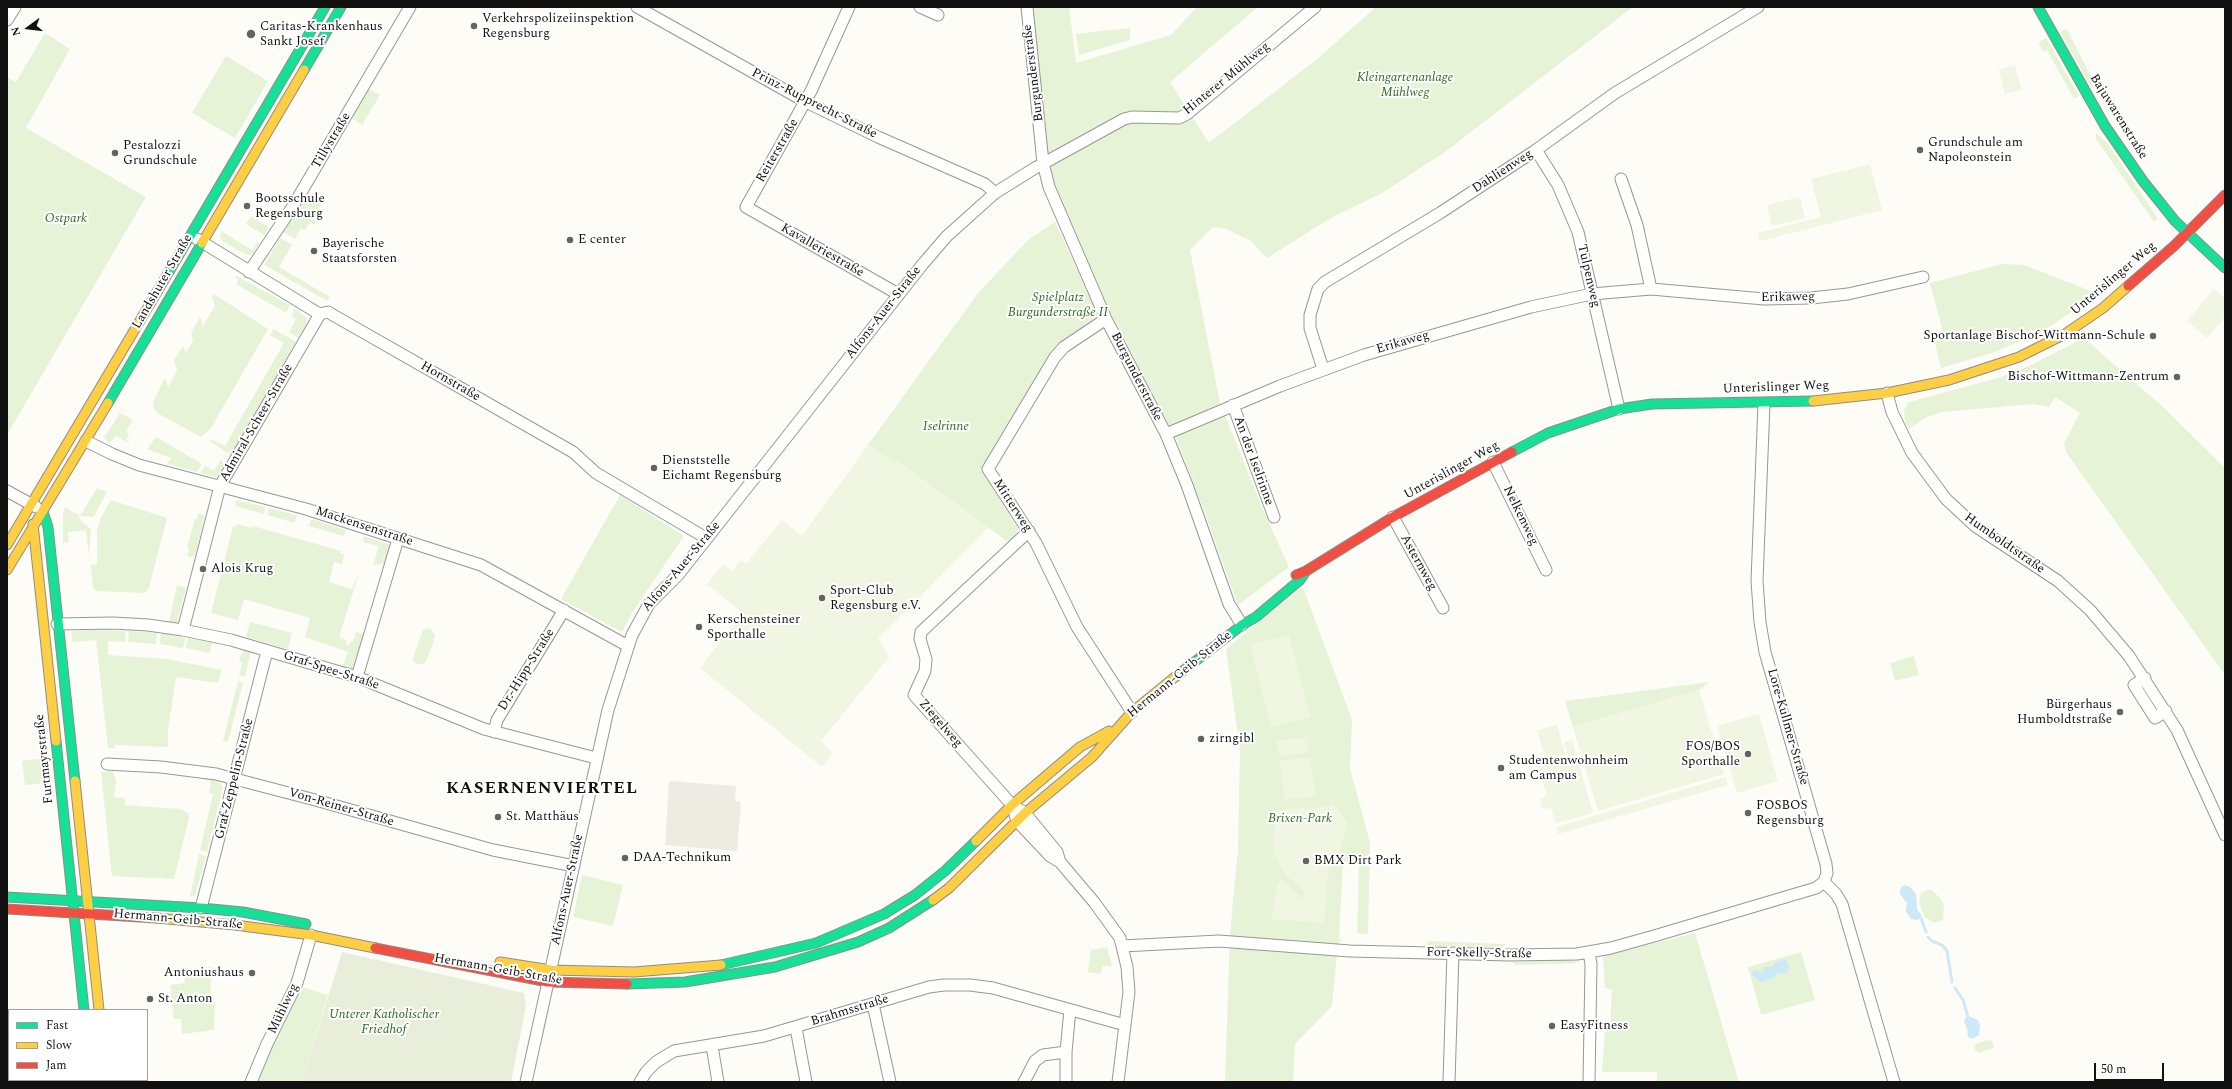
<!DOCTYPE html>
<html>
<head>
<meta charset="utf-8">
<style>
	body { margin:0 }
	#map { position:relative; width:2232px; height:1089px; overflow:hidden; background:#fdfcf7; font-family:Spectral,serif }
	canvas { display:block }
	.frame { position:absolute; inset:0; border:8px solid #111; pointer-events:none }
	.legend { position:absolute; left:8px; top:1009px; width:140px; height:72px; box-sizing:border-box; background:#fff; border:1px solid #a0a0a0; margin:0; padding:5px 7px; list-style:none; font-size:12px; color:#111 }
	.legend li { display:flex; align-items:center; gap:8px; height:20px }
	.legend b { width:20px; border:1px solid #a0a0a0 }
	.north { position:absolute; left:8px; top:8px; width:40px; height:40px; -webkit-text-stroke:3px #fff; paint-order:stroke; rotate:255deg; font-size:11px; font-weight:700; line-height:16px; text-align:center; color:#111 }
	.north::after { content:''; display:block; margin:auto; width:14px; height:18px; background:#111; clip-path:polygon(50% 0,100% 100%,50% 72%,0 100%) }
	.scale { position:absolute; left:2094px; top:1063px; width:70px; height:18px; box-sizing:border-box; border:2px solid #111; border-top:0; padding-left:5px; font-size:12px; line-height:14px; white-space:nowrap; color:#111; -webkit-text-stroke:3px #fff; paint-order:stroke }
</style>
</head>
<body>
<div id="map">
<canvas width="2232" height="1089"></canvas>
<div class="frame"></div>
<ul class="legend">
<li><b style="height:5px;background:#16e098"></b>Fast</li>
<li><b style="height:5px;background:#ffcf43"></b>Slow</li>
<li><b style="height:5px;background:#f24e42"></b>Jam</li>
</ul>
<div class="north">N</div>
<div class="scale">50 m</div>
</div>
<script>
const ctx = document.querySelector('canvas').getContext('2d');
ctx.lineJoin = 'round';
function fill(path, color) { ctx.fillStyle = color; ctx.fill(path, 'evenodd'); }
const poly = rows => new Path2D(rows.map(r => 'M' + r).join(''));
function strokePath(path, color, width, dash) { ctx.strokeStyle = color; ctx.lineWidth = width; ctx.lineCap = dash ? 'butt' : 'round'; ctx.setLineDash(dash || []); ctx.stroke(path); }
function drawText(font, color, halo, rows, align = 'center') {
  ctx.font = font + ' Spectral,serif'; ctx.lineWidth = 4; ctx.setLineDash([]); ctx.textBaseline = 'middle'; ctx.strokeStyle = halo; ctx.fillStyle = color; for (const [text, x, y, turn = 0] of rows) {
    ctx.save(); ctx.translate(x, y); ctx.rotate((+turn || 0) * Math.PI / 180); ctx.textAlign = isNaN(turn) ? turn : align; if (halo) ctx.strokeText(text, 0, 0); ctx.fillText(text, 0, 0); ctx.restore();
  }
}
fill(poly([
	[1032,7,1069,7,1076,63,1171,35,1197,7,1258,7,1170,82,1209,143,1317,59,1376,7,1633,7,1445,152,1382,193,1331,218,1267,258,1251,241,1226,229,1213,227,1190,250,1220,403,1264,512,1289,567,1238,605,1192,478,1177,441,1092,276,1054,187,1050,169],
	[1130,28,1130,40,1079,55,1076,34],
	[2065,29,2067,29,2095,85,2091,87,2060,32],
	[45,33,70,49,26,128,146,197,7,435,7,77,16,82],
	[2046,38,2079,96,2074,99,2047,50,2043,52,2039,44,2040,41],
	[226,56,268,81,235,138,192,113],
	[369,89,380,95,362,125,352,118],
	[2096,133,2106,141,2158,219,2154,222,2096,139],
	[309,193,311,195,310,197,321,204,312,219,316,222,314,225,310,222,305,230,301,228,295,239,283,232],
	[251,216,269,227,264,235,246,224],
	[1055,222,1099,316,1061,343,1052,353,981,470,1018,529,1016,535,1008,542,897,461,895,464,868,445,978,293,1029,239],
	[221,231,252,250,257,242,259,243,253,253,247,255,222,241,220,236],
	[280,238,292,245,279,267,330,297,327,301,264,265],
	[2002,264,2024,265,2099,294,2038,334,1992,353,1941,368,1934,339,1944,336,1930,283],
	[236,276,290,305,286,313,236,284,238,280,235,278],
	[214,294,268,329,211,428,201,437,159,414,154,409,153,403,165,377,168,387,177,370,174,360,183,346,186,353,193,341,191,333,200,317,203,326,215,306,212,298],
	[294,308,307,318,306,324,298,338,289,332,296,319,292,317],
	[274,329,296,342,234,451,227,453,210,441,211,439,225,446,284,343,270,335],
	[2084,338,2163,407,2225,468,2225,675,2066,452,2064,443,2080,413,2055,397,2049,407,2032,404,1942,412,1927,417,1909,429,1905,423,1904,410,1909,402,1998,378,2027,367],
	[120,413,133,420,126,431,129,434,126,440,130,442,129,443,116,436,109,443,104,438],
	[156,437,202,464,197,472,167,464,171,458,147,449],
	[221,459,225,467,219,476,215,477,201,473,205,466,214,471],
	[97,488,107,492,95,514,93,517,80,516,79,518,83,523,91,529,89,556,86,530,68,532,69,542,63,543,63,515,65,507,80,516],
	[620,495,684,536,632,613,622,632,561,599],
	[111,500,167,518,149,588,145,593,96,591,93,587,91,565,97,564,97,531,100,519],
	[236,500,265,507,264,514,235,506],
	[269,508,297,515,295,523,268,515],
	[198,513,205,515,195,555,191,557,187,556,189,548,187,547,195,519,197,519],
	[311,519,346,530,344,536,309,526],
	[237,524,252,528,253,526,341,551,340,553,344,554,342,564,334,562,329,582,352,589,360,570,339,637,347,640,346,644,349,646,351,641,353,642,356,632,364,634,353,671,342,668,348,652,305,637,310,618,244,599,238,620,211,613,233,526,236,527],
	[364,536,391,545,386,563,373,565,379,546,363,542],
	[177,585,186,588,177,623,169,622],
	[1303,587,1352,720,1350,768,1370,843,1368,934,1357,933,1359,863,1343,862,1339,939,1343,939,1338,943,1332,1006,1295,1044,1293,1082,1225,1082,1230,933,1238,849,1240,751,1226,649],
	[250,622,292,633,288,649,246,637],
	[430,628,435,635,434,640,426,662,419,665,414,662,413,657,423,630],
	[94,630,126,631,125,642,108,641,108,655,167,659,222,670,218,683,176,677,168,731,168,747,115,745,115,748,108,748,96,640,72,642,72,631],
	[129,631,157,633,156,644,128,642],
	[161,633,185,638,183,648,160,644],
	[188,638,212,643,210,653,186,648],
	[244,650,251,652,245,677,239,676,242,664,239,659],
	[1914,656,1919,675,1895,681,1890,663],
	[238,681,243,683,228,742,223,741],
	[1710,682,1699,690,1573,727,1565,701],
	[45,758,48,783,25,785,22,761],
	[113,771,116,781,114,797,125,798,125,805,180,809,188,813,189,818,174,879,112,876,101,772],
	[201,778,219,781,223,788,207,852,200,850,213,794,209,793,211,781,201,779],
	[199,854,206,856,195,896,190,896],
	[582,875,623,885,613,926,573,917],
	[1930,889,1939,897,1944,905,1943,920,1934,923,1924,917,1919,901,1921,893],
	[1695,933,1739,1082,1657,1082,1657,1072,1602,1072,1605,1031,1610,1028,1612,989,1605,988,1603,956],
	[1428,941,1506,944,1501,949,1427,946],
	[1107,947,1112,966,1103,966,1101,974,1088,972,1091,950],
	[1801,952,1815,1000,1761,1015,1748,967],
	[1571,959,1580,963,1515,965,1512,962],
	[212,967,210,1000,215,1002,214,1030,182,1034,181,1019,174,1019,170,985,185,983,183,971],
	[302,987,328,995,302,1082,257,1082,272,1044],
	[1987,1040,1992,1041,1994,1047,1981,1053,1975,1051,1974,1047,1976,1044]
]), '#e7f3d7');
fill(poly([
	[342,952,524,993,526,1006,511,1082,302,1082]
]), '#e9eedb');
fill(poly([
	[2015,65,2022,90,2005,94,1999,70],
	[1870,164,1882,210,1760,241,1758,233,1821,217,1811,179],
	[1800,197,1805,218,1772,226,1767,205],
	[2214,289,2225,299,2225,317,2207,338,2187,321],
	[868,445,894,463,897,461,988,528,878,639,889,657,821,741,833,754,822,767,700,668,743,613,707,584,723,564,732,571,741,560,746,564,782,520,802,536],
	[1289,635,1310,717,1271,727,1250,645],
	[1699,690,1724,774,1598,811,1573,727],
	[1759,714,1778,781,1737,793,1717,726],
	[1557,725,1565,754,1545,759,1537,730],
	[1307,737,1309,752,1279,756,1277,741],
	[1572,740,1593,813,1556,823,1551,808,1542,809,1540,799,1547,796,1538,765,1568,756,1564,742],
	[1310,757,1316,796,1285,800,1279,761],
	[1726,777,1728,785,1558,834,1556,827],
	[1333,804,1348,823,1339,851,1328,870,1324,923,1271,919,1277,883,1282,880,1302,899,1305,893,1286,875,1273,852,1275,810,1321,808]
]), '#f0f6e1');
fill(poly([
	[669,781,736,786,735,801,741,802,737,851,665,845]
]), '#edebe2');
fill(poly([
	[1904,885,1910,887,1916,894,1917,909,1922,916,1918,920,1911,919,1906,912,1907,903,1900,894,1900,889],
	[1784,959,1787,961,1789,968,1786,974,1778,973,1773,978,1760,982,1752,975,1753,970,1762,972,1765,967,1773,967,1775,962],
	[1971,1017,1978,1020,1980,1025,1979,1035,1973,1039,1968,1037,1967,1028,1964,1022,1965,1018]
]), '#cde8f7');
strokePath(poly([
	[1921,918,1926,932],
	[1928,937,1932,941,1942,945,1947,951,1952,982],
	[1955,988,1963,1000,1968,1017]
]), '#cde8f7', 3);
const street = poly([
	[637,7,806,102,878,137,985,184,995,193],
	[849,7,811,91,746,207,898,294],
	[920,7,938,15],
	[1027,7,1043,163,1049,187,1106,319,1166,434,1187,485,1229,604,1242,625],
	[7,20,15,7],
	[1536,150,1558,185,1578,232,1619,409],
	[1621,179,1637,225,1651,289],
	[197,239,316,312,320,314,328,312,333,315,573,452,596,473,706,538],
	[249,272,293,206,410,7],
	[1106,319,1064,347,1055,357,988,469,1036,543,1077,627,1132,712],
	[1323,369,1310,328,1310,315,1318,289,1325,282,1440,213,1536,150,1615,93,1758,7],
	[1887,393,1892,412,1912,453,1946,499,1975,526,2058,581,2090,610,2129,656,2177,730,2225,835],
	[1233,405,1274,517],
	[1166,434,1280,386,1364,355,1531,307,1592,294,1651,289,1764,299,1811,298,1848,294,1923,277],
	[86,441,112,454,139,465,306,509,481,565,628,646],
	[1493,462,1546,570],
	[7,491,36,507],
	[1393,517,1443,608],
	[1029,531,921,632,920,639,926,659,925,671,914,695,1012,805,1025,813,1057,852,1060,862],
	[57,624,113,623,148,625,183,630,231,640,357,677,484,729,596,758],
	[183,630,220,486,320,314],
	[357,677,398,539],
	[2145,678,2134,685,2155,718,2166,711],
	[494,732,497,720,564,610],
	[107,764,161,767,216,774,319,801,493,850,574,866],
	[1015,815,1017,821,1050,856,1060,862,1094,902,1120,938,1127,967,1129,992,1118,1082],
	[1824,882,1836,894,1842,904,1894,1082],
	[201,908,267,651],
	[1122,946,1219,941,1350,951,1510,955,1577,954,1611,948,1654,936,1816,888,1824,882,1827,873,1826,864,1765,652,1760,622,1757,581,1764,404],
	[873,1004,890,1082],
	[796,1028,806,1082],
	[712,1046,718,1082],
	[1066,1052,1070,1010],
	[7,1066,9,1066],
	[251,1082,267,1044,297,983,311,935],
	[526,1082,608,710,632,635,649,604,678,575,922,265,947,236,995,193,1035,168,1124,119,1132,117,1179,118,1187,114,1315,7],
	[640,1082,646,1072,656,1062,674,1051,764,1036,929,987,944,985,970,985,993,988,1125,1025],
	[1024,1082,1035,1061,1043,1055,1066,1052,1066,1082],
	[1449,1082,1453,953],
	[1589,1082,1591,964,1589,953]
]);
const fast = poly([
	[2038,7,2105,126,2143,181,2175,221,2225,268],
	[304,70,341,7],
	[157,292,325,7],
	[108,403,202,243],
	[1512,452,1548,433,1619,409,1652,404,1813,401],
	[43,512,48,527,75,781],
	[1175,677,1242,625,1256,617,1300,580,1306,571],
	[56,741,84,1010],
	[7,897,201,908,243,912,306,924],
	[721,965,816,943,884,914,915,895,945,871,976,841],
	[627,984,685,982,775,967,858,942,889,928,933,900],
	[93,1080,93,1082],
	[108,1080,108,1082]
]);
const slow = poly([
	[202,243,304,70],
	[1813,401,1887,393,1949,380,2019,357,2065,334,2103,308,2128,286],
	[33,524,56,741],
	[7,545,157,292],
	[7,570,108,403],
	[75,781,99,1010],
	[976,841,1012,805,1080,747,1109,731],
	[933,900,949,888,1025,813,1092,757,1132,712,1175,677],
	[156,918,235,925,311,935,375,948],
	[500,962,551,970,634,972,721,965]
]);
const jam = poly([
	[2128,286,2174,246,2225,195],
	[1296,575,1306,571,1393,517,1512,452],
	[7,909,156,918],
	[375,948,548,982,627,984]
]);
strokePath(street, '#979795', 13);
strokePath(fast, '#8e8d8b', 11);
strokePath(slow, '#8e8d8b', 11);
strokePath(jam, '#8e8d8b', 11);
strokePath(street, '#fffffe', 11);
strokePath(fast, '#16e098', 9);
strokePath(slow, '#ffcf43', 9);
strokePath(jam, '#f24e42', 9);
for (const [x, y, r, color] of [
	[474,26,4,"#646362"],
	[251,34,5,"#646362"],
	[1920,150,4,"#646362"],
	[115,153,4,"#646362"],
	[247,206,4,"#646362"],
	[570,240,4,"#646362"],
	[314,251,4,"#646362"],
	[2153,336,4,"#646362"],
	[2177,377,4,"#646362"],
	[654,468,4,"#646362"],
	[203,569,4,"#646362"],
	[822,598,4,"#646362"],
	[699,627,4,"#646362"],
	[2120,712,4,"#646362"],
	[1201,739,4,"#646362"],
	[1748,754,4,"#646362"],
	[1501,768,4,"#646362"],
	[1748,813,4,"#646362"],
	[498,817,4,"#646362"],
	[625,858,4,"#646362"],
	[1306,861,4,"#646362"],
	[252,973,4,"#646362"],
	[150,999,4,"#646362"],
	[1552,1026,4,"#646362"]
]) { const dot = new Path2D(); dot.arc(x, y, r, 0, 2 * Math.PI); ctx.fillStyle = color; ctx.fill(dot); strokePath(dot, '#fff', 1.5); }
drawText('13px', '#111', '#fff', [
	["Verkehrspolizeiinspektion",482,19],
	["Regensburg",482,34],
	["Caritas-Krankenhaus",260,27],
	["Sankt Josef",260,42],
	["Grundschule am",1928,143],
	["Napoleonstein",1928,158],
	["Pestalozzi",123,146],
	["Grundschule",123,161],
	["Bootsschule",255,199],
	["Regensburg",255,214],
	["E center",578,240],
	["Bayerische",322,244],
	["Staatsforsten",322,259],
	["Sportanlage Bischof-Wittmann-Schule",2145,336,"right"],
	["Bischof-Wittmann-Zentrum",2169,377,"right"],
	["Dienststelle",662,461],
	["Eichamt Regensburg",662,476],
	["Alois Krug",211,569],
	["Sport-Club",830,591],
	["Regensburg e.V.",830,606],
	["Kerschensteiner",707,620],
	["Sporthalle",707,635],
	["Bürgerhaus",2112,705,"right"],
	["Humboldtstraße",2112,720,"right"],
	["zirngibl",1209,739],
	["FOS/BOS",1740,747,"right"],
	["Sporthalle",1740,762,"right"],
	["Studentenwohnheim",1509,761],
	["am Campus",1509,776],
	["FOSBOS",1756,806],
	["Regensburg",1756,821],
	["St. Matthäus",506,817],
	["DAA-Technikum",633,858],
	["BMX Dirt Park",1314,861],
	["Antoniushaus",244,973,"right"],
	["St. Anton",158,999],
	["EasyFitness",1560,1026]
], 'left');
drawText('13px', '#111', '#fff', [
	["Burgunderstraße",1034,73,-97],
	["Hinterer Mühlweg",1227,79,-39],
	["Prinz-Rupprecht-Straße",814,104,27],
	["Bajuwarenstraße",2118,117,58],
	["Tillystraße",332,141,-59],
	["Reiterstraße",778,151,-60],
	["Dahlienweg",1503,172,-33],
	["Kavalleriestraße",822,251,30],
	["Tulpenweg",1588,276,77],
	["Unterislinger Weg",2114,279,-40],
	["Landshuter Straße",163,282,-60],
	["Erikaweg",1788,298,-1],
	["Alfons-Auer-Straße",884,313,-52],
	["Erikaweg",1403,343,-16],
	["Burgunderstraße",1136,377,63],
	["Hornstraße",450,382,30],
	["Unterislinger Weg",1776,388,-2],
	["Admiral-Scheer-Straße",257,423,-60],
	["An der Iselrinne",1253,461,70],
	["Unterislinger Weg",1452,471,-29],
	["Mitterweg",1012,506,57],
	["Nelkenweg",1520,516,64],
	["Mackensenstraße",364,527,18],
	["Humboldtstraße",2004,544,35],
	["Asternweg",1418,563,61],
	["Alfons-Auer-Straße",682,567,-50],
	["Dr.-Hipp-Straße",527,670,-58],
	["Graf-Spee-Straße",331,671,18],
	["Hermann-Geib-Straße",1180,675,-39],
	["Ziegelweg",940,724,49],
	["Lore-Kullmer-Straße",1787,727,74],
	["Furtmayrstraße",45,759,-96],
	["Graf-Zeppelin-Straße",235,779,-76],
	["Von-Reiner-Straße",341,808,16],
	["Alfons-Auer-Straße",568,890,-78],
	["Hermann-Geib-Straße",178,920,5],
	["Fort-Skelly-Straße",1479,954,1],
	["Hermann-Geib-Straße",498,970,10],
	["Mühlweg",284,1009,-64],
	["Brahmsstraße",850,1011,-17]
]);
drawText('italic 13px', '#2f6b1f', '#fff', [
	["Kleingartenanlage",1405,78],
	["Mühlweg",1405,93],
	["Ostpark",66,219],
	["Spielplatz",1058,298],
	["Burgunderstraße II",1058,313],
	["Iselrinne",946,427],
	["Brixen-Park",1300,819],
	["Unterer Katholischer",384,1015],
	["Friedhof",384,1030]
]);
ctx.letterSpacing = '1px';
drawText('bold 17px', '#111', '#fff', [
	["KASERNENVIERTEL",542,790]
]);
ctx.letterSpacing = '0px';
</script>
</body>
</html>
